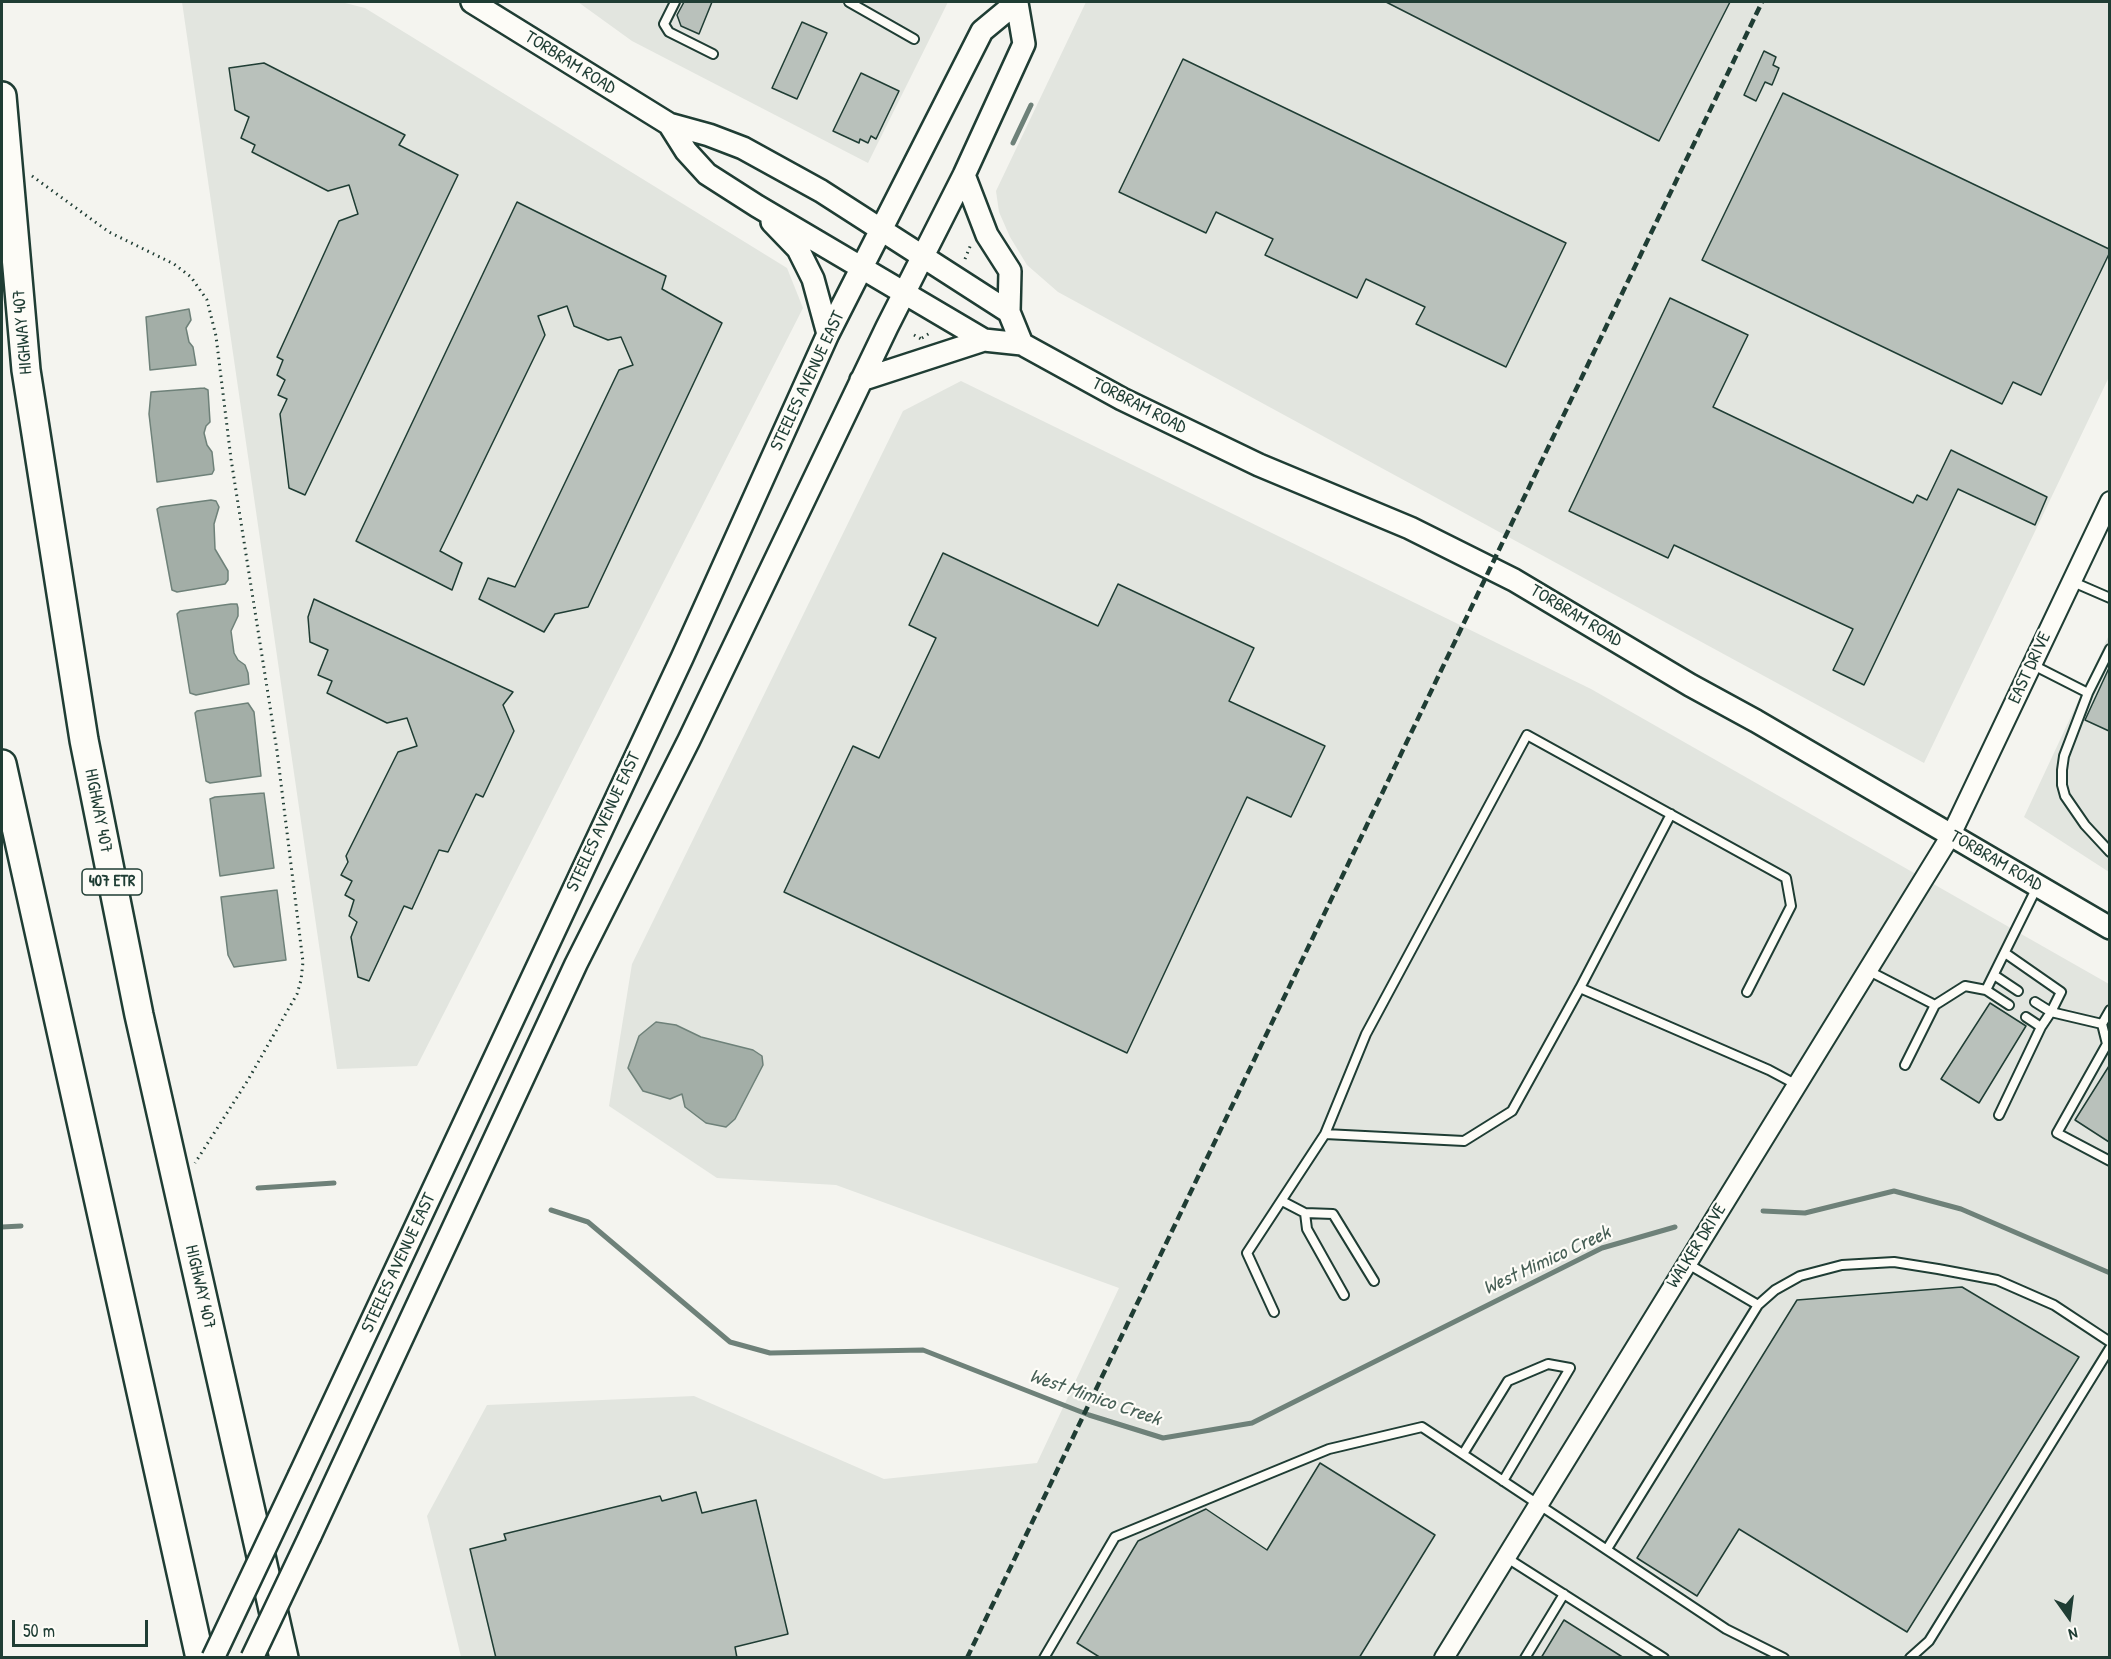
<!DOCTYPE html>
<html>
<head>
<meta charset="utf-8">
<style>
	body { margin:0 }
	#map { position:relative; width:2111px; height:1659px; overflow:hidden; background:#f4f4ef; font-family:"Patrick Hand",sans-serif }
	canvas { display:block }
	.frame { position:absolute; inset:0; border:3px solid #1f3d34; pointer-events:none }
	.north { position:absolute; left:2039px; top:1587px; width:60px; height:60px; -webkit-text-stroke:4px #fdfcf7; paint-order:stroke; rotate:166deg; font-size:16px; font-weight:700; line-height:24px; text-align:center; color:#1f3d34 }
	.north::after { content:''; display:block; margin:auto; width:21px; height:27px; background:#1f3d34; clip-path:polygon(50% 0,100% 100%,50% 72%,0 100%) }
	.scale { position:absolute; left:12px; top:1620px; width:136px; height:27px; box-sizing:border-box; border:3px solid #1f3d34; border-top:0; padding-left:8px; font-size:18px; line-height:21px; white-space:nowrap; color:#1f3d34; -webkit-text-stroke:4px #fdfcf7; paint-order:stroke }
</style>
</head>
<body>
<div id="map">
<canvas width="2111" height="1659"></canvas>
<div class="frame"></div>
<div class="north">N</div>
<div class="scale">50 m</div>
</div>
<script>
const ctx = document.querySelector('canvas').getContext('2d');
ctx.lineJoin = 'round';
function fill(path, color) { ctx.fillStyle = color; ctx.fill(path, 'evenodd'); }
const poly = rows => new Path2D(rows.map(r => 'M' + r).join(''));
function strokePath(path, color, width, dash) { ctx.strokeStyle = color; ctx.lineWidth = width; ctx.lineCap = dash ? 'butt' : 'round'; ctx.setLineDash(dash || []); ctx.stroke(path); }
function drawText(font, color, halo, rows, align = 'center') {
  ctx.font = font + ' "Patrick Hand",sans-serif'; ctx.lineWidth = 4.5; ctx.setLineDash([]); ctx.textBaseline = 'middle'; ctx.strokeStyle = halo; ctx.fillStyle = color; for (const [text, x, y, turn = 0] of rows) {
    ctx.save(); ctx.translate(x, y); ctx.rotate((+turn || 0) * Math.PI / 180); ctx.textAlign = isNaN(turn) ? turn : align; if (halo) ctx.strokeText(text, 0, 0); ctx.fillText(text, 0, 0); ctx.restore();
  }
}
fill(poly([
	[182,2,341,2,365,8,787,268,803,308,417,1066,337,1069],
	[578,2,948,2,868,163,632,41],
	[1086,2,2109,2,2109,377,1924,763,1058,292,1027,265,1010,237,999,212,996,191],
	[961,381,1591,689,2109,984,2109,1657,461,1657,427,1516,487,1405,694,1396,884,1479,1037,1463,1119,1288,836,1185,717,1178,609,1106,632,964,903,411],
	[2109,635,2109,872,2024,817]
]), '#e2e5df');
const water = poly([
	[189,309,191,320,186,328,189,342,193,347,196,365,150,370,146,317,189,309],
	[204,388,208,390,210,422,206,426,204,433,207,445,212,452,214,470,212,474,157,482,149,414,151,392,204,388],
	[211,500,216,501,219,507,214,524,215,549,228,571,228,580,225,584,177,592,172,590,157,509,160,507,211,500],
	[231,604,237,604,238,608,238,616,231,631,234,653,238,660,245,665,248,673,249,684,196,695,190,693,177,614,180,611,231,604],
	[248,703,254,712,261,776,210,783,206,781,195,713,197,711,248,703],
	[264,793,274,868,220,876,210,799,215,797,264,793],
	[277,890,286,960,234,967,228,955,221,897,277,890],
	[656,1022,676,1025,701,1037,753,1050,762,1056,763,1065,735,1119,726,1127,706,1123,685,1107,682,1094,670,1099,643,1091,628,1068,639,1036,656,1022]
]);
fill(water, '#a3aea7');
strokePath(water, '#6e8179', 1.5);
strokePath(poly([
	[1013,143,1031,105],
	[258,1188,334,1183],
	[551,1210,588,1222,730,1342,770,1353,923,1350,1089,1415,1163,1438,1252,1423,1602,1248,1675,1227],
	[1763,1211,1805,1213,1894,1191,1961,1209,2110,1273],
	[2,1227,21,1226]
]), '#6e8179', 5);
const building = poly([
	[684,2,712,2,699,34,681,26,677,15,684,2],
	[1386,2,1730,2,1659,141,1386,2],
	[802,22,827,33,797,99,772,88,802,22],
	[1764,51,1776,57,1773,65,1779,68,1772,85,1765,82,1756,101,1744,95,1764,51],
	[1183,59,1566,243,1506,367,1416,324,1425,307,1366,279,1357,298,1265,255,1273,239,1216,212,1206,233,1119,192,1183,59],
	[264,63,405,135,399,145,458,175,305,495,289,488,280,414,287,399,278,395,285,380,277,375,283,360,277,357,339,221,358,214,349,185,328,191,252,152,255,145,241,138,249,117,235,110,229,68,264,63],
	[861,73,899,91,876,139,871,136,868,143,860,139,859,143,833,131,861,73],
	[1783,93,2109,249,2109,254,2041,395,2013,382,2002,404,1702,260,1783,93],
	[517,202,666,276,662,289,722,323,588,607,555,614,544,632,479,599,488,578,515,587,619,370,633,365,621,337,608,340,574,326,567,306,538,316,545,335,440,551,462,563,452,590,356,541,517,202],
	[1670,298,1748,335,1713,407,1913,503,1917,495,1927,500,1951,450,2047,497,2035,525,1958,489,1864,685,1833,670,1853,629,1674,545,1668,558,1569,511,1670,298],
	[943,553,1098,626,1118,584,1254,648,1229,701,1325,746,1291,817,1247,797,1127,1053,784,892,853,746,879,758,936,638,909,625,943,553],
	[314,599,513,692,503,705,514,731,483,797,476,794,448,852,439,850,412,909,404,906,369,981,358,977,351,937,357,922,349,916,354,900,345,895,352,881,341,875,348,862,346,856,398,752,417,746,407,718,387,723,327,693,332,681,318,675,328,650,310,642,308,617,314,599],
	[2109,668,2109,731,2085,720,2109,668],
	[1990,1003,2026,1026,1979,1103,1941,1079,1990,1003],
	[2109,1066,2109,1142,2075,1120,2109,1066],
	[1962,1287,2079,1357,1907,1632,1739,1529,1697,1596,1637,1558,1797,1300,1962,1287],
	[1320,1463,1435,1535,1359,1658,1101,1658,1077,1643,1138,1541,1206,1509,1267,1550,1320,1463],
	[696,1492,702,1513,756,1500,788,1634,735,1647,737,1658,496,1658,470,1549,506,1540,504,1534,660,1496,662,1501,696,1492],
	[1564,1620,1624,1658,1541,1658,1564,1620]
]);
fill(building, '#b9c1bb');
strokePath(building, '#1f3d34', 1.5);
const service = poly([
	[675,2,664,24,669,32,713,54],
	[849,2,914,39],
	[2073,582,2110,598],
	[2110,649,2088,693,2064,756,2062,770,2062,785,2065,796,2085,825,2110,852],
	[2033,665,2088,693],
	[2005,953,2061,992,2051,1012,2035,1002],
	[1869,971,1935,1005,1965,986,1986,990,2037,887],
	[1994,975,2018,991],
	[1580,988,1671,814],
	[1986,990,2009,1005],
	[2110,1010,2102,1024,2107,1044,2057,1133,2110,1161],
	[2026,1017,2041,1027],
	[1905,1065,1935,1005],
	[1999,1115,2041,1027,2051,1012,2102,1024],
	[1325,1134,1366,1034,1527,735,1786,878,1791,906,1747,992],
	[1282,1201,1305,1213,1333,1214,1374,1281],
	[1305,1213,1307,1229,1344,1295],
	[1688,1264,1758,1305,1775,1290,1800,1276,1842,1265,1894,1262,1938,1269,1997,1280,2054,1305,2110,1342],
	[1274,1312,1247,1253,1325,1134,1464,1141,1512,1111,1580,988,1769,1070,1797,1085],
	[1463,1454,1508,1381,1548,1364,1570,1368,1503,1481],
	[1607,1549,1758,1305],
	[1507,1558,1664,1658],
	[1044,1658,1115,1537,1329,1449,1422,1427,1726,1629,1784,1658],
	[1525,1658,1564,1594],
	[1910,1658,1929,1641,2110,1348]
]);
const tertiary = poly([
	[1444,1658,1951,835,2110,501]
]);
const secondary = poly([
	[472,2,669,124,709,135,743,148,821,191,1009,312,1022,344],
	[669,124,686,151,707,174,757,206,984,340,1022,344,1122,399,1259,465,1410,528,1514,580,1690,685,1756,721,2110,928],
	[964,175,987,235,1010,271,1009,312],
	[772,222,798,249,813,279,828,334],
	[861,380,984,340],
	[300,1474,682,658,828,334,982,31,1017,2],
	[310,1536,576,964,689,740,887,327,964,175,1024,44,1017,3]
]);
const motorway = poly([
	[2,96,26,370,84,740,139,1015,284,1658],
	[2,764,200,1658]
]);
strokePath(service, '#1f3d34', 12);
strokePath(tertiary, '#1f3d34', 22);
strokePath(secondary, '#1f3d34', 26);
strokePath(motorway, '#1f3d34', 32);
strokePath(poly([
	[32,176,109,232,174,264,191,277,207,300,216,336,231,459,277,751,303,962,301,980,297,994,248,1080,195,1163],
	[965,259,971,244],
	[914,335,923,340],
	[922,338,930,333]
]), '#1f3d34', 3, [1.5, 4.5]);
strokePath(service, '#fdfcf7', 8);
strokePath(tertiary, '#fdfcf7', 18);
strokePath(secondary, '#fdfcf7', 21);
strokePath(motorway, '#fdfcf7', 27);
strokePath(poly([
	[967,1658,1762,2]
]), '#1f3d34', 4.5, [9, 4.5]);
const secondaryBridge = poly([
	[213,1658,300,1474],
	[252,1658,310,1536]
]);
strokePath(secondaryBridge, '#1f3d34', 26, []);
strokePath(secondaryBridge, '#fdfcf7', 21);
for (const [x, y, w] of [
	[112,882,60]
]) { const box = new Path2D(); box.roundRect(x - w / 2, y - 13, w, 26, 4.5); ctx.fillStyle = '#fdfcf7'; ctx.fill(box); strokePath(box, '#1f3d34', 1.5); }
drawText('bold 16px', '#1f3d34', null, [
	["407 ETR",112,882]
]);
drawText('18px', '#1f3d34', '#fdfcf7', [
	["TORBRAM ROAD",570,63,32],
	["HIGHWAY 407",23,332,-95],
	["STEELES AVENUE EAST",808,381,-65],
	["TORBRAM ROAD",1139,406,27],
	["TORBRAM ROAD",1576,616,31],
	["EAST DRIVE",2030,668,-65],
	["HIGHWAY 407",98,811,79],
	["STEELES AVENUE EAST",604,822,-65],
	["TORBRAM ROAD",1996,861,30],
	["WALKER DRIVE",1697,1246,-58],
	["STEELES AVENUE EAST",399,1263,-65],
	["HIGHWAY 407",200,1287,77]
]);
drawText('italic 20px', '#475f56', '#fdfcf7', [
	["West Mimico Creek",1547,1261,-25],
	["West Mimico Creek",1095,1398,19]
]);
</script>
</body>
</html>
